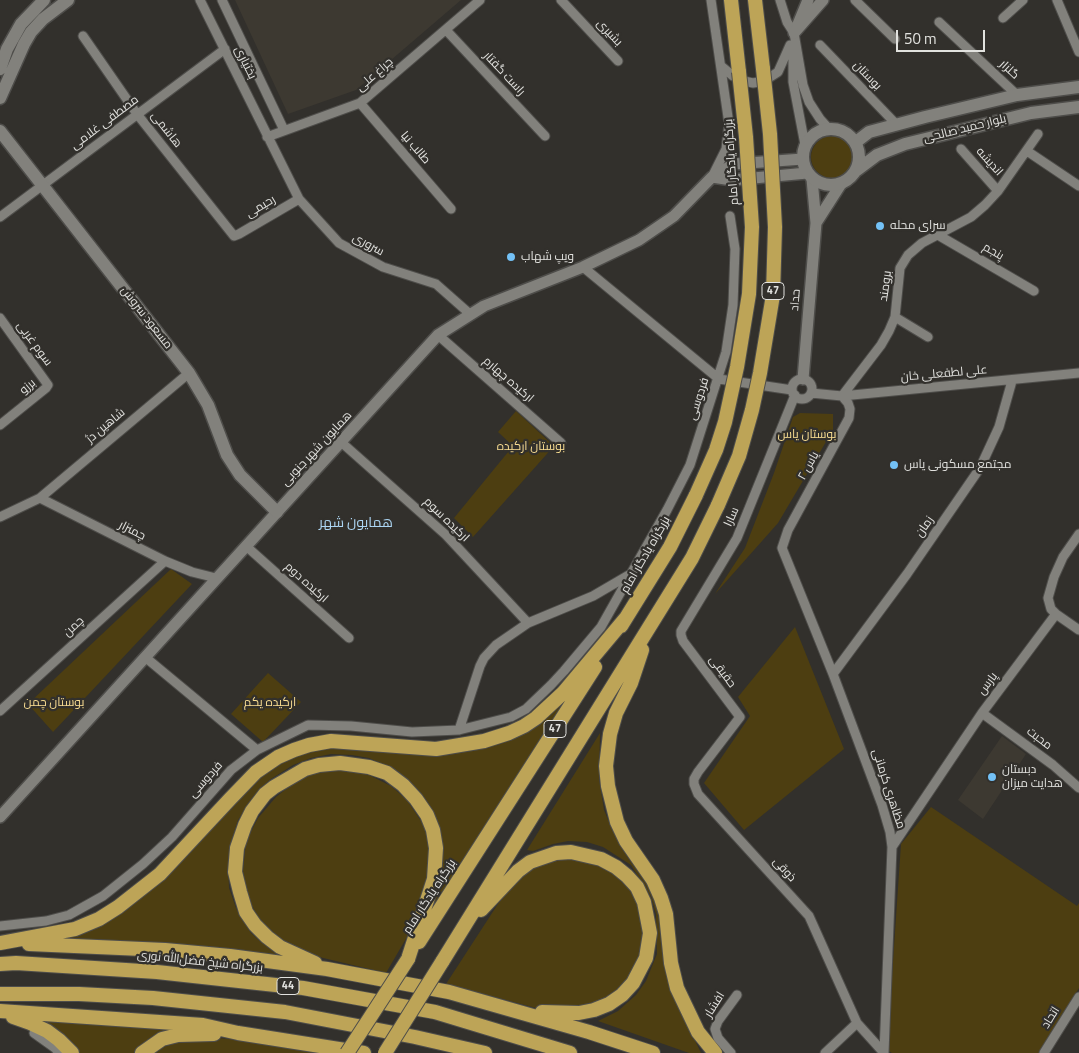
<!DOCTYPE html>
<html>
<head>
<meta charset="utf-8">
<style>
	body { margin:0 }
	#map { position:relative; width:1079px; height:1053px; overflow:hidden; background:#32302c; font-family:"Titillium Web",sans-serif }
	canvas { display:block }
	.scale { position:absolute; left:896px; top:30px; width:89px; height:22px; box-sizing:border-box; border:2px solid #e2e2df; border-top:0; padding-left:6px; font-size:15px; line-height:18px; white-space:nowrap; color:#e2e2df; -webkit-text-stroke:4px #32302c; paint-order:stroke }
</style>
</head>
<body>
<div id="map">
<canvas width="1079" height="1053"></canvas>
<div class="scale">50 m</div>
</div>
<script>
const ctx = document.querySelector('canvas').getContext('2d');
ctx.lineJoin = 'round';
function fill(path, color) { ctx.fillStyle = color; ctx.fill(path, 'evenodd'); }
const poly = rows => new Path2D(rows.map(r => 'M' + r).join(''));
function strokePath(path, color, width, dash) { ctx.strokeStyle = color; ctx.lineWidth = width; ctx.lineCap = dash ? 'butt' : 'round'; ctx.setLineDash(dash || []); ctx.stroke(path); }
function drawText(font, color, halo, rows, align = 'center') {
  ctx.font = font + ' "Titillium Web",Cairo,sans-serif'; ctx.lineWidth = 4.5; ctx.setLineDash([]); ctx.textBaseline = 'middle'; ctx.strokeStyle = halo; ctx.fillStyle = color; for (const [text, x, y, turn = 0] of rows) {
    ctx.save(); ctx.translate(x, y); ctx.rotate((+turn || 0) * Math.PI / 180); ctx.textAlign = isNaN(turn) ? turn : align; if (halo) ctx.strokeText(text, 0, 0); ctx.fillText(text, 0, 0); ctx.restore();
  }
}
fill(poly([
	[235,0,461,0,356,90,288,114],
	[1002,736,1026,754,983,819,958,800]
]), '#3d3931');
fill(poly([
	'811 157a21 21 0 1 1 42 0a21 21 0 1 1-42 0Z',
	[516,411,554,446,473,537,454,518,513,446,498,432],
	[800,413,833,414,833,430,778,523,715,594,745,548,774,473,793,417],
	[171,569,192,584,53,732,28,704],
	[795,627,844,749,744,830,704,783,750,716,738,697],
	[268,673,301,702,263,742,231,714],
	[572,690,424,925,435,818,424,797,414,786,390,768,369,758,352,755,331,754,311,758,293,765,271,779,260,789,238,820,232,839,228,864,229,888,236,908,251,933,261,942,277,952,304,962,31,942,99,925,243,791,272,768,302,753,342,746,448,754,471,751,501,742],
	[600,733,599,779,604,810,611,827,627,856,654,892,691,1032,701,1053,689,1053,598,1021,618,1011,636,995,646,981,657,954,656,914,651,897,631,865,603,847,587,842,568,841,553,844,533,851,527,850],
	[329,770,349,771,369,775,391,786,407,800,425,827,429,839,431,870,418,918,386,973,315,956,284,942,270,932,259,919,251,904,246,888,243,871,246,841,258,818,276,797,296,781,311,774],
	[931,807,1077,906,1079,903,1079,988,1039,1053,892,1053,887,1050,901,844],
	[580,858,613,871,629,885,641,908,644,926,639,960,631,976,618,990,605,1000,585,1008,554,1009,536,1008,446,984,507,890,520,876,536,865,557,859],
	[28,1018,204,1029,164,1033,150,1039,134,1053,80,1053,73,1044,54,1029],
	[218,1038,252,1041,332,1053,151,1053,169,1043,186,1039]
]), '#4d3e11');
const minor = poly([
	[200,0,299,199,339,243,383,267,436,284,470,314],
	[222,0,284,130],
	[561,0,618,61],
	[711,0,729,124,726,149,712,177],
	[780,0,787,22,794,33,803,85,809,102,820,119,829,129],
	[855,0,895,39],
	[1057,0,1079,52],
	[1003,18,1023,0],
	[939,22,1017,95],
	[446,30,545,136],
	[83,36,137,114,234,236,239,234,299,199],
	[820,45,896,124],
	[793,48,793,82,805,145],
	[721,66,733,76,744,81,753,83,764,81,778,72,790,45],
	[360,103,451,209],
	[267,137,360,103,480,0],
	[961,149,998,191],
	[1027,151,1079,186],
	[0,217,225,49],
	[938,235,1034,291],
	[583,267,719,379,792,390],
	[895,317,928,337],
	[0,318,48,385,46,388,0,425],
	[438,335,561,443],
	'792 389a10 10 0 1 1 20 0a10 10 0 1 1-20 0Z',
	[811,393,842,396,1079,373],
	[795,395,737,538,681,631,681,635,683,641,740,717,698,772,694,779,694,784,698,794,809,916,857,1023,884,1053],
	[842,396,848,403,850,409,849,418,788,530,782,548,833,674,882,805,890,832,892,847,884,1053],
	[842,396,881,345,889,331,895,317,900,268,908,255,922,243,971,217,985,205,998,191,1038,134],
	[341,442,446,535,528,623],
	[40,498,165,561,192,572,216,578],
	[0,517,40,498,189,373],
	[1079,534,1063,557,1054,577,1048,598,1051,609,1056,614,1079,630],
	[246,546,349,638],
	[145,657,257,750],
	[833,674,907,574,980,468,999,427,1012,381],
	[0,711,165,561],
	[982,713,1053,765,1079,788],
	[459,730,480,666,484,658,496,645,528,623,593,596,629,575],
	[892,847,982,713,1056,614],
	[0,926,46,921,69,915,103,896,143,864,172,837,231,770,257,750,308,725,351,726,412,732,459,730,511,717,526,709,551,685,564,671,601,627,667,510,690,465,726,352,733,305,735,249,730,216],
	[34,1033,55,1048,59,1053],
	[731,1053,718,1038,715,1029,718,1021,737,995],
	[825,1053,857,1023],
	[1044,1053,1079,997]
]);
const tertiary = poly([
	[798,24,808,0],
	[794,33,823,0],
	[803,159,734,164,712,177,732,180,807,173],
	[816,223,841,184],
	[803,379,816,223,812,179],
	[0,817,438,335,484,306,583,267,639,240,674,216,712,177]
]);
const secondary = poly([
	[0,69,7,49,21,24,44,0],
	[0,98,24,44,31,32,43,19,68,0],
	'803 157a28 28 0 1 1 56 0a28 28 0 1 1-56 0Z',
	[0,131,189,373,208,405,227,455,240,475,277,512],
	[856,142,869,132,925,117,1017,95,1079,87],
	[857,170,877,155,905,144,1031,113,1079,107]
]);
const trunk = poly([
	[731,0,739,72],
	[755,0,763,69],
	[621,626,670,547,696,495],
	[642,650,631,683,616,713,610,734,606,766,608,786,617,822,626,841,653,880,661,898,666,914,671,963,677,988,698,1032,715,1053],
	[481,910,518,871,530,862,556,853,571,852,601,859,616,867,627,876,637,887,644,902,650,933,646,958,633,983,622,995,609,1004,594,1010,579,1013,542,1012],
	[419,942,595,667],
	[0,943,75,929,99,919,118,907,160,874,230,799,256,772,278,757,294,750,309,745,331,741,436,749,484,741,509,733,524,726,536,718,563,693,625,619],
	[29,944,165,950,230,956,327,969,449,992,589,1032,653,1053],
	[442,962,692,558,718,505],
	[315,963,280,947,267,937,255,925,246,912,240,892,235,872,237,848,245,825,252,811,265,794,274,787,305,769,319,765,340,763,369,767,387,773,403,785,416,799,427,815,433,830,436,848,434,879,408,959],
	[0,964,16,963,157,972,303,988,435,1012,570,1053],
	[0,994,79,994,153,998,285,1012,415,1037,485,1053],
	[0,1011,203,1025,238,1033,364,1053],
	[13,1017,30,1023,47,1031,59,1040,72,1053],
	[142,1053,162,1039,178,1035,214,1034]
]);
strokePath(minor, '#4e4d4a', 11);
strokePath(tertiary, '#4e4d4a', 14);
strokePath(secondary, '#4e4d4a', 15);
strokePath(trunk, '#4e4d4a', 16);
strokePath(minor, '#82817c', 9);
strokePath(tertiary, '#82817c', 11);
strokePath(secondary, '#82817c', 12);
strokePath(trunk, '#bda457', 14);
const trunkBridge = poly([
	[696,495,716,450,725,422,737,367,749,294,752,227,746,137,739,72],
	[718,505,739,456,752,410,760,373,773,295,775,227,770,134,763,69],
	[347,1053,408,959],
	[385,1053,442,962]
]);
strokePath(trunkBridge, '#4e4d4a', 16, []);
strokePath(trunkBridge, '#bda457', 14);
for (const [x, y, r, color] of [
	[880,226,5,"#73c1f6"],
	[511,257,5,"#73c1f6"],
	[894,465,5,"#73c1f6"],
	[992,777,5,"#73c1f6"]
]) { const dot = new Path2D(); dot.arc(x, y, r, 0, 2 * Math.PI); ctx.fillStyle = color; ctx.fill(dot); strokePath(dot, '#32302c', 2); }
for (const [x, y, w] of [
	[773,291,22],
	[555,729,22],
	[288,986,22]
]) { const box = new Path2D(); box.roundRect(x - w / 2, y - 8.5, w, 17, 4); ctx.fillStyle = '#32302c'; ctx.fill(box); strokePath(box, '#e2e2df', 1); }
drawText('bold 11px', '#e2e2df', null, [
	["47",773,291],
	["47",555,729],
	["44",288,986]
]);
drawText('12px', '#e2e2df', '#32302c', [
	["بشیری",609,33,47],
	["بختیاری",245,63,64],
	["گلزار",1009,70,43],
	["راست گفتار",504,74,47],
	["چراغ‌ علی",375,75,-41],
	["بوستان",867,76,46],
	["مصطفی غلامی",105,123,-37],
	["بلوار حمید صالحی",965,129,-14],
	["هاشمی",166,130,52],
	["طالب‌ نیا",415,148,49],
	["بزرگراه یادگار امام",732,162,-94],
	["اندیشه",989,162,48],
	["رحیمی",261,207,-31],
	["سروری",368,245,29],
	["پنجم",993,252,30],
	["برومند",886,286,-82],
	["حداد",796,300,-85],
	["مسعود سروش",146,318,52],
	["سوم غربی",34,344,54],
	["علی لطفعلی خان",944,374,-5],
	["ارکیده چهارم",508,380,41],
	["برزو",28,387,-40],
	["فردوسی",699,399,-72],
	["شاهین دژ",106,426,-40],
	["همایون‌ شهر جنوبی",317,449,-47],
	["یاس ۲",809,466,-61],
	["سارا",732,517,-66],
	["ارکیده سوم",446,520,44],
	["زمان",925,527,-55],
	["چمنزار",132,531,27],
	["بزرگراه یادگار امام",646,555,-60],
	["ارکیده دوم",306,583,42],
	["چمن",74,627,-43],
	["حقیقی",722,672,53],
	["پارس",988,684,-53],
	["محبت",1039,739,37],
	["فردوسی",206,780,-48],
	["مظاهری کرمانی",888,789,72],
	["ذوقی",784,870,48],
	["بزرگراه یادگار امام",430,897,-57],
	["بزرگراه شیخ فضل‌الله نوری",200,962,6],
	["افشار",715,1005,-58],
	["اتحاد",1051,1018,-58]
]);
drawText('12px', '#e2e2df', '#32302c', [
	["سرای محله",890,226],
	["ویپ شهاب",521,257],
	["مجتمع مسکونی یاس",904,465],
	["دبستان",1002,770],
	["هدایت میزان",1002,784]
], 'left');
drawText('12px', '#fade92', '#32302c', [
	["بوستان یاس",807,435],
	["بوستان ارکیده",531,447],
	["بوستان چمن",54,703],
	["ارکیده یکم",270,703]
]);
drawText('14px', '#add6f4', '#32302c', [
	["همایون شهر",356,524]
]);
</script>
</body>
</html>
